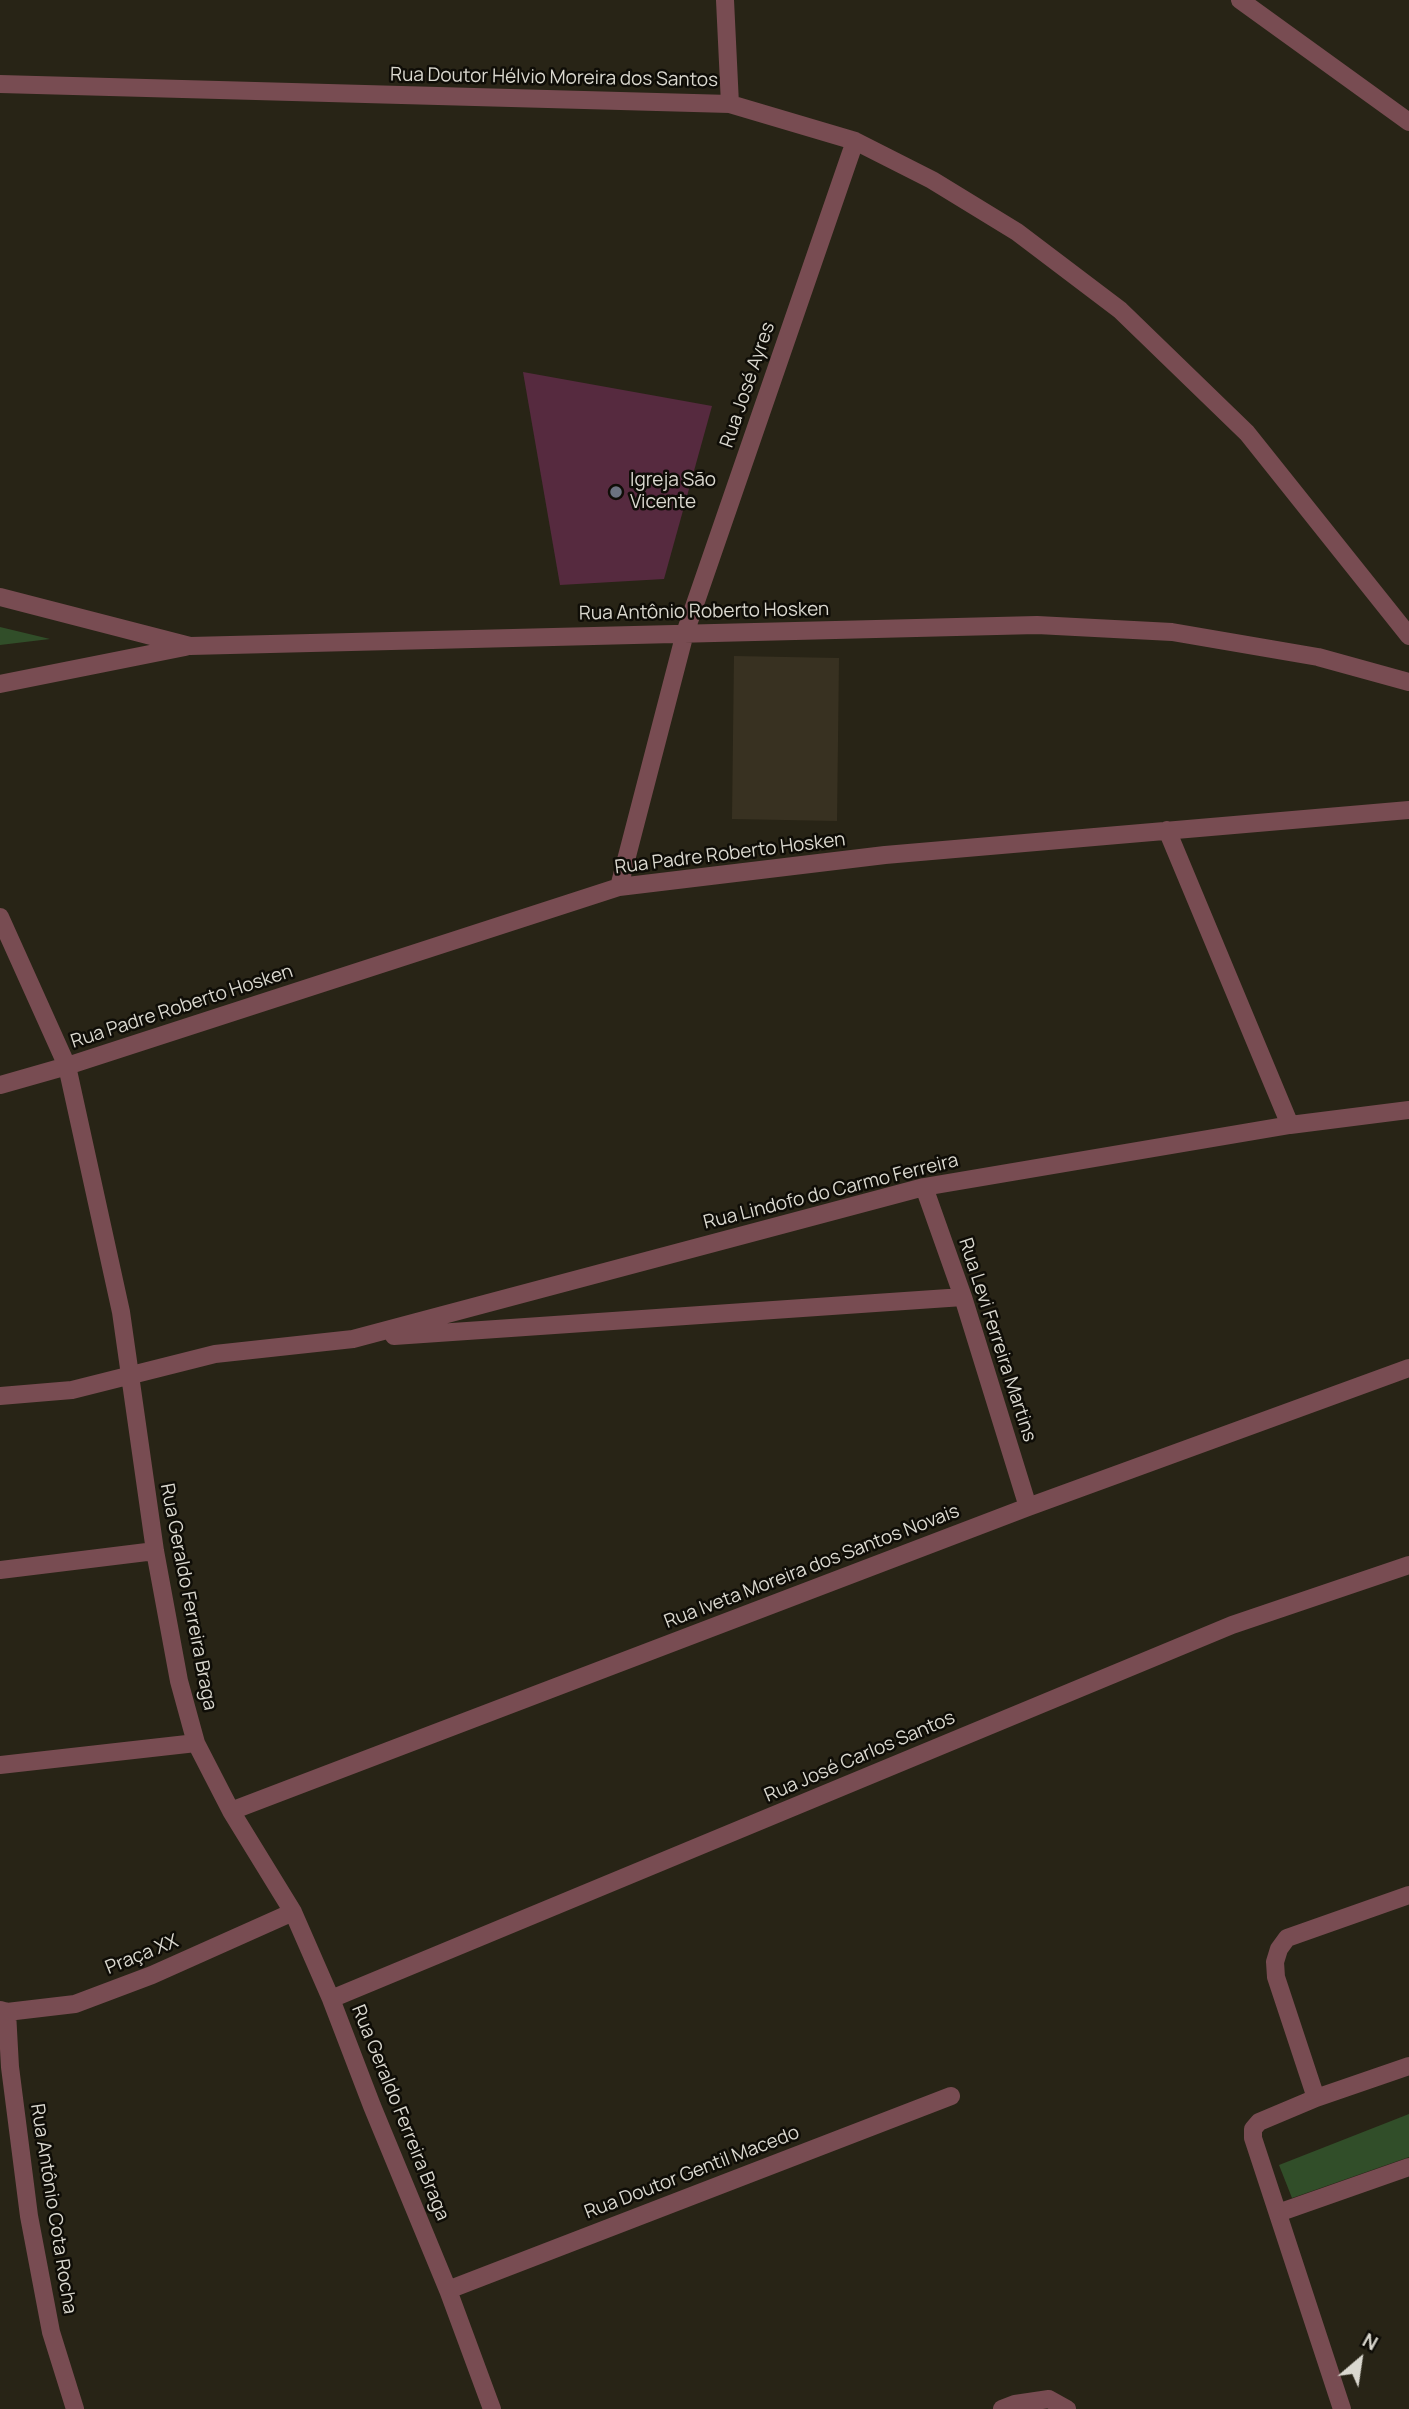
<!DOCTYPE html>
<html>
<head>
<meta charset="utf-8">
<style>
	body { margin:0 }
	#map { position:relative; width:1409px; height:2409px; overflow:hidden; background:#282416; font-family:Manrope,sans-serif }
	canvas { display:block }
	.north { position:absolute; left:1325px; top:2325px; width:70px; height:70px; -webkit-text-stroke:5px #0f0d07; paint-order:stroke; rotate:29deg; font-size:19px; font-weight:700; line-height:28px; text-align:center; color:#dad8cf }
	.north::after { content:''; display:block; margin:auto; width:24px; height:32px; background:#dad8cf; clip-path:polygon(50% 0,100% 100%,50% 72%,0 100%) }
</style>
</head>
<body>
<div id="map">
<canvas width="1409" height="2409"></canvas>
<div class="north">N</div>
</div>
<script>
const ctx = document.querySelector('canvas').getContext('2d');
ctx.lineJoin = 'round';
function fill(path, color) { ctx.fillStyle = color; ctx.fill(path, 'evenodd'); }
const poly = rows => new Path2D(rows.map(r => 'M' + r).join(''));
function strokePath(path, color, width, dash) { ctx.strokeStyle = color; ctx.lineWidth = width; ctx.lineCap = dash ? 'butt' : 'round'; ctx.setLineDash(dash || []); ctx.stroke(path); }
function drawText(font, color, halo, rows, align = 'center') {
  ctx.font = font + ' Manrope,sans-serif'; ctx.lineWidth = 5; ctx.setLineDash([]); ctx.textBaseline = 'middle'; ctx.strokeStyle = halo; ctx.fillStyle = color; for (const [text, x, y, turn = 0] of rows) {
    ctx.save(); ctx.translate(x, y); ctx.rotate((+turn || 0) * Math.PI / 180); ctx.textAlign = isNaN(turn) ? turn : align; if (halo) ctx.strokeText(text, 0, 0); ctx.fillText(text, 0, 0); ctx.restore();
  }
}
fill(poly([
	[734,656,839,658,837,821,732,819]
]), '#383121');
fill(poly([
	[0,627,50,639,0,645],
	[1409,2114,1409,2157,1292,2198,1279,2165]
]), '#314e29');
fill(poly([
	[523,372,712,406,664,579,560,585]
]), '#562a3f');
strokePath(poly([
	[725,0,730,104],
	[1240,0,1409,122],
	[0,84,730,104,855,141,932,180,1017,232,1120,310,1247,433,1409,636],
	[0,597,190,646,1037,625,1172,632,1318,657,1409,682],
	[0,684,185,647],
	[1167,830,1290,1125],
	[619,887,685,633,855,141],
	[0,917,67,1066,121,1312,155,1551,179,1681,196,1743,231,1811,293,1912,331,1999,372,2106,448,2290,492,2409],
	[0,1085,67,1066,619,887,885,855,1409,810],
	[924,1187,963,1297,1028,1507],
	[394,1336,963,1297],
	[0,1396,72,1390,215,1354,353,1339,924,1187,1290,1125,1409,1110],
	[0,1570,155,1551],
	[0,1765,196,1743],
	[231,1811,1028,1507,1409,1368],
	[331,1999,1232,1625,1409,1565],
	[0,2010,7,2012,75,2004,152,1975,293,1912],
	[7,2012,10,2067,29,2216,51,2332,75,2409],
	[1316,2098,1276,1977,1275,1962,1279,1949,1287,1938,1409,1895],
	[1278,2213,1409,2167],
	[448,2290,951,2096],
	[1002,2409,1015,2404,1049,2399,1067,2409],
	[1342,2409,1253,2138,1253,2129,1259,2122,1316,2098,1409,2066]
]), '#784c52', 18);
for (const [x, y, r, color] of [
	[616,492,7,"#6b7280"]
]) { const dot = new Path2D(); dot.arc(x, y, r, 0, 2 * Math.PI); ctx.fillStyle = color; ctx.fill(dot); strokePath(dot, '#0f0d07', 2.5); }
drawText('19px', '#dad8cf', '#0f0d07', [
	["Rua Doutor Hélvio Moreira dos Santos",554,78,1],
	["Rua José Ayres",748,385,-71],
	["Rua Antônio Roberto Hosken",704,612,-1],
	["Rua Padre Roberto Hosken",730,854,-7],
	["Rua Padre Roberto Hosken",182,1007,-18],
	["Rua Lindofo do Carmo Ferreira",831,1192,-14],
	["Rua Levi Ferreira Martins",997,1340,72],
	["Rua Iveta Moreira dos Santos Novais",812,1567,-21],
	["Rua Geraldo Ferreira Braga",188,1597,79],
	["Rua José Carlos Santos",860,1757,-23],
	["Praça XX",142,1955,-22],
	["Rua Geraldo Ferreira Braga",400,2113,68],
	["Rua Doutor Gentil Macedo",692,2173,-21],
	["Rua Antônio Cota Rocha",53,2209,81]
]);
drawText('19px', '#dad8cf', '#0f0d07', [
	["Igreja São",630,481],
	["Vicente",630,503]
], 'left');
</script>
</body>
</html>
